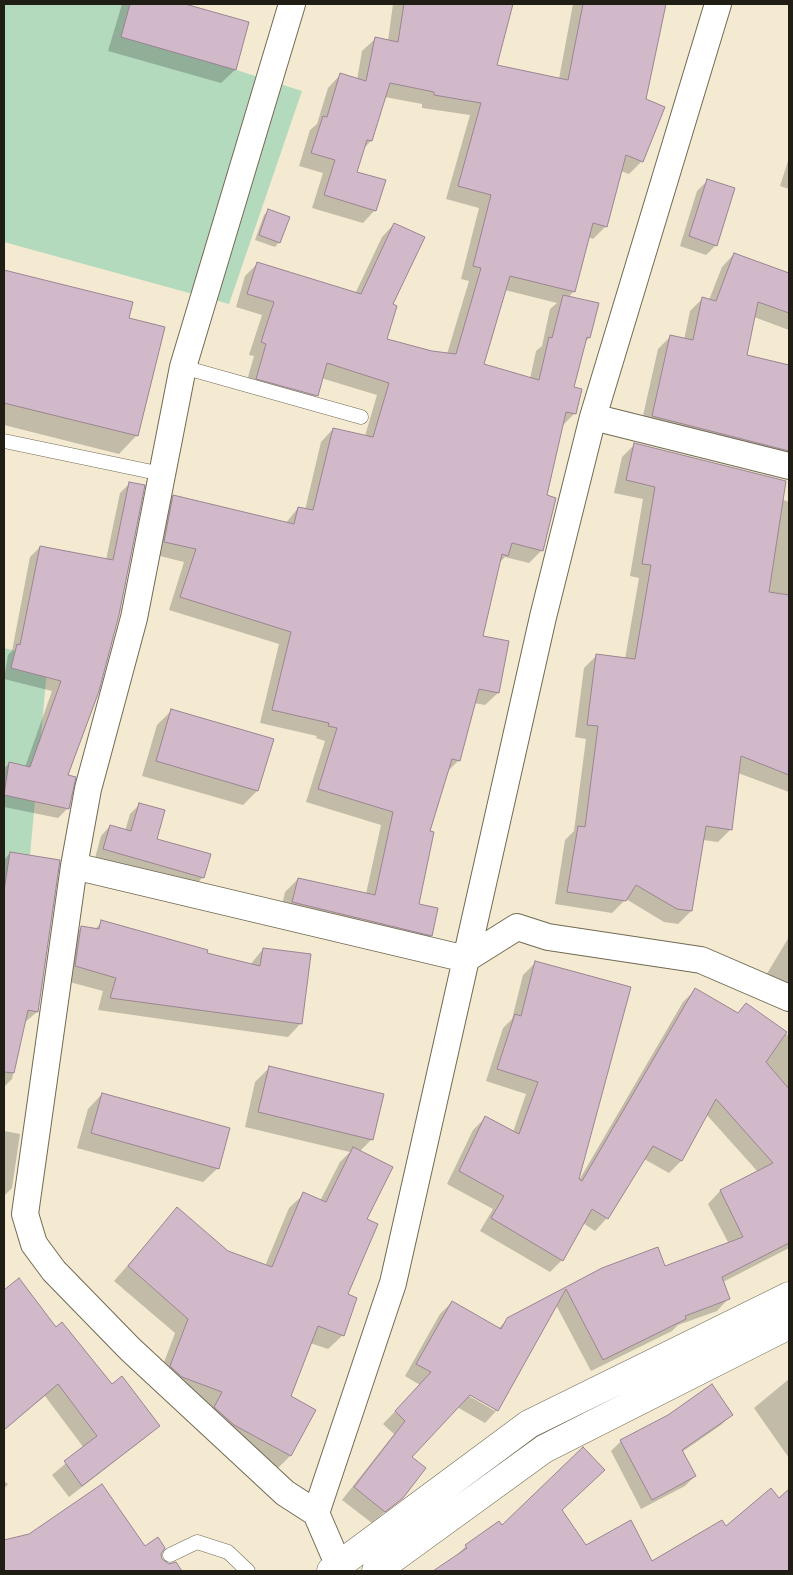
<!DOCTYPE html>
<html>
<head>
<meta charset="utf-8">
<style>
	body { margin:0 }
	#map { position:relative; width:793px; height:1575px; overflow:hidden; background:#f3ead1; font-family:Signika,sans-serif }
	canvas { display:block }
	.frame { position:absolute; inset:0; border:5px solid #201d14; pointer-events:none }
</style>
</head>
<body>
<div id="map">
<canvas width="793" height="1575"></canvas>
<div class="frame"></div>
</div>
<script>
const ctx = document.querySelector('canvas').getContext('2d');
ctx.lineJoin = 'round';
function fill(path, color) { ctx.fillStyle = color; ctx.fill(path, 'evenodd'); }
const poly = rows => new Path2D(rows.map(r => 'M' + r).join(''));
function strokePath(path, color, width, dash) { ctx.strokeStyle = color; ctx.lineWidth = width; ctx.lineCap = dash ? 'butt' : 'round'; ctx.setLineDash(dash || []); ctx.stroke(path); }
fill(poly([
	[4,4,146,4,146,41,302,91,229,304,4,242],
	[4,648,48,659,19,975,4,973]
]), '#b4dabe');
fill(poly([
	[122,4,180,4,248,23,235,70,221,83,108,51],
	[393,4,512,4,495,66,559,79,573,4,667,4,664,7,645,100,642,161,629,174,621,171,606,226,593,239,588,237,574,291,568,298,589,338,584,343,573,388,575,413,562,426,545,496,555,499,541,551,529,563,505,557,498,564,481,637,498,693,485,705,474,703,459,760,447,772,428,832,417,905,431,935,419,948,280,915,285,892,298,879,366,894,381,825,306,802,325,741,316,738,317,736,260,723,279,644,169,610,184,562,152,554,161,509,174,496,285,524,298,508,305,510,321,442,333,429,365,436,377,395,321,378,317,395,304,408,244,391,254,356,249,355,262,315,236,307,245,276,257,264,355,294,382,237,394,224,391,305,385,340,432,352,447,354,469,281,461,279,479,208,446,199,470,115,422,108,422,104,385,97,371,141,363,149,356,173,375,210,363,223,312,208,323,173,299,166,310,130,317,124,328,88,340,75,357,80,362,51,375,39,388,41],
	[505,290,557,303,550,309,542,346,536,351,530,379,483,365],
	[789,158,789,189,780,186],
	[707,181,716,245,706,255,680,246,697,191],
	[269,210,279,242,275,247,255,240,264,215],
	[734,254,789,274,789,330,754,317,746,356,789,366,789,459,640,429,658,349,670,337,684,340,690,311,702,299,709,300,722,267],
	[4,271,132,302,127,319,137,435,119,454,4,425],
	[635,444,789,502,789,792,738,773,731,829,718,842,703,840,691,911,678,924,664,922,626,899,612,913,555,904,565,840,574,831,586,739,575,737,584,668,597,655,625,659,639,578,630,576,643,499,614,493,622,457],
	[130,483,66,776,68,808,58,818,4,807,4,769,9,763,25,767,52,691,4,679,8,655,12,651,30,557,40,547,106,560,120,493],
	[172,710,257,791,243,805,142,776,157,725],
	[139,805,156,840,203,877,194,887,95,858,101,836,110,826,125,831,130,814],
	[10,853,37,1012,24,1023,12,1079,4,1087,4,860],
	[102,922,206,954,250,965,263,949,301,1023,288,1037,98,1010,103,991,62,980,68,941,81,928,94,930],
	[789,937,789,998,762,982],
	[535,963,578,1182,683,1002,695,990,737,1014,746,1004,789,1036,789,1248,723,1282,729,1298,717,1311,678,1325,672,1331,591,1371,556,1305,497,1410,485,1423,457,1407,410,1457,402,1497,372,1523,342,1500,394,1434,383,1424,420,1385,405,1376,440,1314,452,1302,498,1329,508,1319,602,1269,665,1268,729,1244,708,1204,720,1191,758,1172,706,1114,681,1161,669,1173,644,1159,607,1218,595,1231,583,1223,562,1260,550,1272,480,1231,493,1209,447,1184,473,1130,485,1118,513,1132,526,1094,486,1081,503,1028,512,1019,523,975],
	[465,1391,495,1408,495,1411,464,1393],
	[270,1067,372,1139,360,1151,365,1220,346,1295,343,1335,328,1349,310,1343,289,1397,314,1411,290,1456,276,1470,157,1381,175,1333,114,1281,177,1209,227,1252,265,1266,289,1208,304,1194,320,1201,340,1162,350,1152,245,1127,255,1082],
	[102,1094,218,1168,203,1182,77,1148,88,1109],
	[4,1131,20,1134,12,1188,4,1196],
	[19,1280,55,1329,112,1386,158,1426,145,1438,69,1497,52,1475,84,1448,45,1396,4,1430,4,1291],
	[789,1379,789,1458,754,1408],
	[731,1415,721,1425,682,1452,695,1476,685,1486,641,1509,611,1451,621,1441],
	[4,1481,8,1484,4,1489],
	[789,1490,789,1571,435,1571,453,1559,466,1546,502,1527,561,1510,585,1546,652,1562,725,1528,779,1499],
	[30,1535,145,1548,160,1554,161,1560,178,1570,59,1571,55,1566,48,1571,4,1571,4,1541]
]), '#0003');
const building = poly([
	[130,4,185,4,249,22,236,70,121,37,130,4],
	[404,4,513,4,497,65,568,80,583,4,666,4,646,99,665,107,643,162,626,155,607,227,593,223,575,292,510,276,484,364,539,380,549,337,552,338,563,295,599,303,590,338,587,337,574,387,582,389,576,414,566,412,547,495,556,498,543,551,512,543,508,556,502,554,483,636,509,641,499,693,479,689,460,761,452,759,430,831,434,832,419,904,438,908,432,936,292,902,298,878,375,895,393,812,318,789,337,728,328,726,329,723,272,710,291,632,180,597,196,549,164,542,173,495,294,524,298,507,313,510,333,428,373,437,389,383,327,363,318,396,256,379,266,344,261,342,274,302,247,294,257,262,361,294,394,223,425,237,393,304,397,306,387,339,432,351,456,354,481,268,473,266,491,195,458,186,481,103,434,95,434,92,390,83,372,141,367,140,357,172,386,180,376,211,324,195,335,160,311,153,323,116,327,117,340,73,366,81,375,37,398,42,404,4],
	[707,179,735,188,717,246,689,236,707,179],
	[268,209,290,217,280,243,259,235,268,209],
	[734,253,789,273,789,313,758,302,747,355,789,365,789,451,652,416,670,335,693,340,702,297,716,301,734,253],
	[4,270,133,302,129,318,165,327,138,436,4,403,4,270],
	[634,443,786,481,769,592,789,595,789,775,741,756,732,830,706,826,692,911,677,909,636,885,626,901,567,892,578,826,585,827,598,726,587,725,596,654,635,659,651,565,642,564,655,487,626,480,634,443],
	[129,482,145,485,119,615,99,691,68,775,76,777,69,809,4,795,9,762,30,767,61,681,11,668,17,644,20,645,40,546,113,560,129,482],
	[171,709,274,739,258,791,156,761,171,709],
	[139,803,165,810,157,839,211,854,204,878,103,849,110,825,131,831,139,803],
	[10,852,60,860,38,1012,28,1010,14,1073,4,1072,4,891,10,852],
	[101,920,208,950,207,953,260,966,263,948,311,954,302,1024,110,998,116,978,75,966,81,926,99,929,101,920],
	[535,961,631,987,579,1179,582,1181,695,988,738,1013,746,1003,787,1032,766,1062,789,1089,789,1243,722,1277,730,1299,685,1316,686,1319,603,1360,566,1289,498,1411,470,1395,412,1457,426,1468,403,1498,385,1512,354,1487,405,1421,395,1411,431,1372,416,1364,452,1301,501,1329,507,1318,602,1268,658,1247,665,1266,743,1237,720,1190,773,1163,716,1099,682,1161,653,1146,608,1219,592,1209,563,1261,491,1218,504,1196,459,1171,485,1116,519,1134,538,1082,497,1069,515,1014,521,1016,535,961],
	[269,1066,384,1094,373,1140,258,1112,269,1066],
	[102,1093,230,1128,219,1169,91,1133,102,1093],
	[353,1147,393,1167,367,1219,378,1224,348,1294,357,1298,344,1336,318,1326,291,1396,316,1410,291,1456,234,1425,214,1407,222,1392,182,1377,170,1366,188,1319,128,1266,177,1207,228,1251,272,1267,303,1192,326,1202,353,1147],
	[19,1278,56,1327,62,1322,112,1384,122,1376,160,1426,82,1486,64,1461,97,1436,58,1384,4,1430,4,1290,19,1278],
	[712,1384,733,1415,682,1450,696,1476,652,1500,620,1440,668,1415,712,1384],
	[583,1447,605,1470,562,1510,586,1545,631,1520,652,1561,722,1520,726,1526,771,1488,779,1498,789,1489,789,1571,433,1571,467,1548,465,1545,499,1521,502,1525,583,1447],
	[102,1484,145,1546,158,1537,165,1548,161,1554,162,1559,169,1564,176,1562,182,1571,4,1571,4,1540,29,1534,102,1484]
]);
fill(building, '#d1b9c9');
strokePath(building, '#9a8492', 1);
const lane = poly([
	[183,367,361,417],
	[4,441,162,474],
	[170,1555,197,1542,228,1552,248,1571]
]);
const street = poly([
	[292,4,183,367,134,618,88,789,74,866,25,1214,34,1244,54,1271,130,1349,285,1493,316,1513,338,1564],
	[593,417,789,466],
	[74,866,466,959,517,927,548,937,701,960,789,998],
	[316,1513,393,1283,543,617,593,417,718,4]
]);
const secondary = poly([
	[331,1571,529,1424,789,1296],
	[376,1571,544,1449,789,1325]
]);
strokePath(lane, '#726a54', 15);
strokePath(street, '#726a54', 28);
strokePath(secondary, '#726a54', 29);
strokePath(lane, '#fff', 14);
strokePath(street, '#fff', 26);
strokePath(secondary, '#fff', 28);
</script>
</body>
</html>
